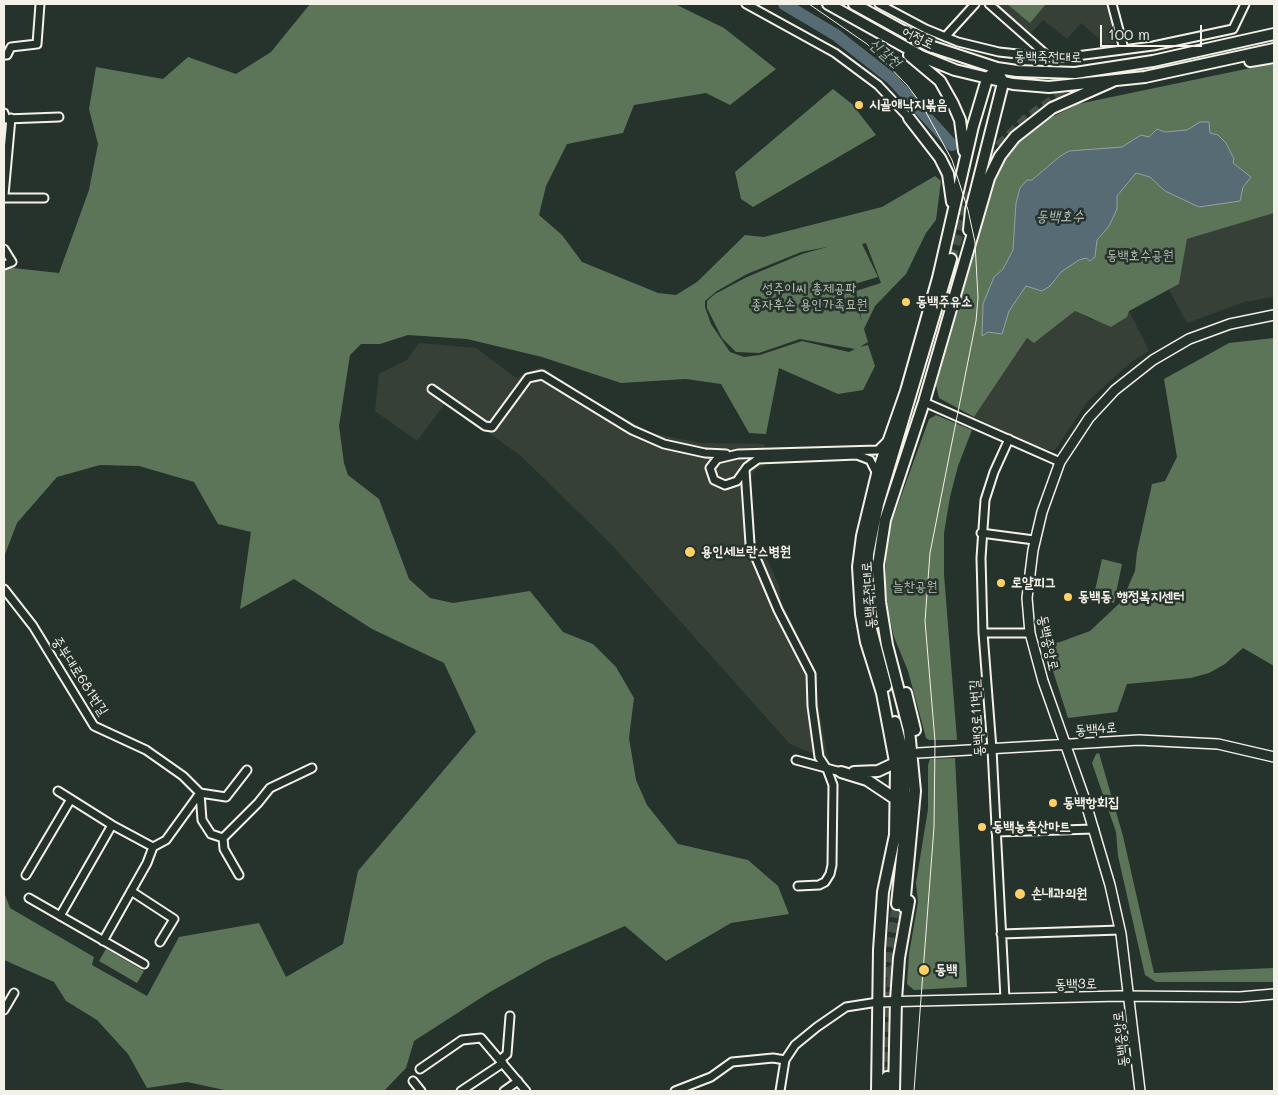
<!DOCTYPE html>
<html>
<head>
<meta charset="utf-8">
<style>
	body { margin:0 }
	#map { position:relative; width:1278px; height:1095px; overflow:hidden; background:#26332d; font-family:Mali,sans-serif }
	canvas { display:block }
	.frame { position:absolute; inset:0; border:5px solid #f4f1e8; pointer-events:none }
	.scale { position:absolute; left:1100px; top:25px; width:102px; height:22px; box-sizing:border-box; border:2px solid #f4f1e8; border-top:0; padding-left:6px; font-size:15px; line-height:18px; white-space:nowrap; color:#f4f1e8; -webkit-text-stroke:4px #26332d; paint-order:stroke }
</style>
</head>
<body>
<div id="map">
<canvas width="1278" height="1095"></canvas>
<div class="frame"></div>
<div class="scale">100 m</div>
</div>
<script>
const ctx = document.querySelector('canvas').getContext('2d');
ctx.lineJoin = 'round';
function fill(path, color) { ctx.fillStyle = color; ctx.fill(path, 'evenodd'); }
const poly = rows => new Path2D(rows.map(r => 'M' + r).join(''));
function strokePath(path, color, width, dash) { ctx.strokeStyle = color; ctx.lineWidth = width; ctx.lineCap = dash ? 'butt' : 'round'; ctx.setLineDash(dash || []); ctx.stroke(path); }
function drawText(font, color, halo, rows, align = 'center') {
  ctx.font = font + ' Mali,"Poor Story",sans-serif'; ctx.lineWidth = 5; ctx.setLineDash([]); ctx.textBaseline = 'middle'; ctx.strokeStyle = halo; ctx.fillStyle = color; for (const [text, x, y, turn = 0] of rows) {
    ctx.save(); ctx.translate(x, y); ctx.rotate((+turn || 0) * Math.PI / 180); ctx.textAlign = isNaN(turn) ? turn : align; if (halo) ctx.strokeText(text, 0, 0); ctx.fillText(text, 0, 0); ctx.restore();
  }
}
fill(poly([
	[995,4,1105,4,1111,15,1115,43,1105,44,1081,23,1067,39,1043,20,1031,33],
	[1274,213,1274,297,1244,302,1187,323,1169,290,1179,284,1187,239],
	[1075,311,1092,320,1129,311,1149,351,1131,362,1087,402,1055,450,1044,450,974,417,1027,338,1034,343],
	[419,343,476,348,516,378,538,368,546,369,575,391,652,433,699,443,765,444,764,466,753,472,751,479,756,544,767,560,779,585,781,601,817,673,817,697,828,760,790,744,612,545,521,456,446,402,417,441,375,411,379,374,407,360]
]), '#374036');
fill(poly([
	[310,4,675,4,724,28,776,69,730,105,706,93,634,105,623,133,567,144,546,186,539,215,562,235,582,262,658,293,676,295,697,282,745,235,764,237,882,207,935,176,941,181,936,220,926,233,906,274,875,306,864,329,868,342,860,347,868,345,875,366,863,390,838,394,779,368,766,434,749,433,721,384,686,379,621,383,542,357,467,339,408,335,380,344,361,344,350,355,339,426,344,463,348,475,379,499,409,579,430,598,453,603,530,591,563,632,593,644,616,667,634,698,629,738,636,780,647,805,678,844,748,860,778,886,789,914,731,923,666,961,625,926,547,960,490,992,414,1041,406,1068,384,1091,229,1091,187,1082,147,1088,128,1054,97,1020,66,1001,54,982,4,960,4,892,10,908,94,957,92,965,147,996,179,937,259,923,286,977,343,944,358,871,476,732,444,663,372,629,294,579,240,609,251,532,218,524,194,482,139,466,100,465,57,477,17,523,4,557,4,267,59,273,89,190,98,144,89,109,96,67,163,79,188,57,236,74,271,52],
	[866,243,881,283,856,291,862,322,851,285,878,277,862,244],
	[827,247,802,254,747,277,715,294,707,301,707,308,722,338,736,352,759,353,800,339,855,349,849,352,802,341,760,355,744,357,730,352,711,324,705,307,705,301,717,291,747,274,801,252],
	[1007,4,1046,4,1030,23],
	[1265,65,1274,65,1274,213,1187,239,1179,284,1129,311,1127,317,1111,327,1075,311,1034,343,1027,338,974,417,939,398,936,385,961,299,984,204,996,171,1020,141,1048,119,1078,104],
	[833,89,852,104,876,135,753,207,741,199,735,172],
	[1274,338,1274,666,1243,648,1225,664,1209,673,1191,678,1127,684,1117,712,1068,718,1053,671,1048,644,1060,642,1090,631,1122,601,1135,571,1137,552,1152,484,1165,481,1177,457,1164,379,1229,343],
	[936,415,972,430,958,466,950,497,944,533,944,574,957,740,929,740,926,738,908,671,894,637,885,599,886,551,891,524,929,419],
	[1102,559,1122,564,1114,603,1093,599],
	[1099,753,1123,836,1154,973,1274,968,1274,982,1156,982,1145,975,1118,856,1116,832,1092,763,1096,754],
	[955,758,967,987,914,990,907,984,909,954,918,902,916,883,928,809,928,765,930,759],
	[106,949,144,971,137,983,99,961]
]), '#5c7458');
const water = poly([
	[1200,122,1209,122,1210,133,1218,135,1226,143,1234,159,1233,163,1251,177,1243,187,1240,201,1199,207,1165,191,1150,177,1136,173,1117,196,1117,209,1109,226,1097,240,1095,257,1090,261,1086,258,1079,260,1061,272,1050,286,1042,291,1026,286,1009,311,1002,334,988,332,982,336,983,304,994,277,1003,269,1013,250,1016,203,1020,188,1027,180,1032,180,1059,157,1069,151,1122,147,1141,135,1149,137,1157,129,1165,132,1187,130,1200,122]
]);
fill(water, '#576b74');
strokePath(water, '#96a1a2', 1);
strokePath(poly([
	[784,4,836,35,892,79,952,145]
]), '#576b74', 12);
strokePath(poly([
	[1109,78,1274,42],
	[982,171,1000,145,1026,119,1063,93,1086,86],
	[951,259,971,193],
	[886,977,897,904],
	[887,1077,889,1000,894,966]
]), '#455049', 10, [10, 5]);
const minor = poly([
	[746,4,835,53,878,85,909,118],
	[879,4,926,29,958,42,999,52,1045,57,1069,57,1153,46,1233,29,1245,4],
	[989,4,1049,57],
	[1112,4,1124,49],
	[945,37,975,4],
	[4,55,7,55,11,47,37,44,40,4],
	[4,113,6,119,59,117],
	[4,195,11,118],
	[4,198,44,198],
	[4,249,12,262,4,265],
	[432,389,485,426,492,427,528,378,542,375,632,430,664,444,705,453,726,454],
	[924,402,1060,462],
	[745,470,750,544,778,610,811,674,812,706,819,757,827,769,833,785,832,865,830,874,825,882,819,885,798,886],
	[877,474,870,460,857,455,758,459,747,467,737,481,725,485,714,480,710,468,717,459,738,454,878,450,887,441],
	[981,533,1034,540],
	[4,589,33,626,94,726,146,750,183,776,200,793],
	[983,633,1030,633],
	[796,760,841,772],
	[58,791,112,825],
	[200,793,202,820,211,834,223,838,258,803,270,788,312,768],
	[200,793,226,797,247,770],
	[996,832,1094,829],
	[223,838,224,849,239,875],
	[26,875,71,799],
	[131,891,174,919,160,942],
	[29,898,144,964],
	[60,916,112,825,153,847],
	[1001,934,1120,930],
	[103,941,147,863,153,847,166,840,200,793],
	[1005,999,992,749,983,633,981,558,985,500,994,472,1009,439],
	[4,1010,14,993],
	[500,1060,507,1054,510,1016],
	[420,1069,462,1040,481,1038,526,1091],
	[413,1081,421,1091],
	[461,1091,503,1063],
	[504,1091,518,1081],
	[675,1091,711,1077,732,1062,773,1058,785,1060],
	[780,1091,785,1060,795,1045,817,1027,846,1007,878,1002]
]);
const tertiary = poly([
	[918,753,1139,740,1218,744,1274,757],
	[878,1002,1119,996,1240,997,1274,994],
	[1140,1091,1121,934,1110,885,1084,797,1043,681,1030,633,1027,598,1033,550,1042,512,1060,462,1089,418,1115,390,1153,360,1189,339,1230,324,1274,315]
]);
const secondary = poly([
	[828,4,923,57,955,70,1013,84,1049,87,1145,77,1274,49],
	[854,4,930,46,997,68,1017,71,1075,73,1153,61,1274,34],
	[909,55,940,81,953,104,960,120,964,151],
	[1250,61,1274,57],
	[909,118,940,158,948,174,952,202],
	[969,230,971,210,1003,83,1001,78],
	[886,686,866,610,868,554,878,504,951,259],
	[906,693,915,730],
	[895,722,903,753,905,796,904,839,897,904],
	[841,772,867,780,897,800],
	[854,772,878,771,895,763],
	[904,907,915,791,909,730,887,645,880,602,878,565,885,520,924,402,989,178,1000,156,1015,137,1052,108,1113,81],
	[877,1091,879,950,883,892,895,835,896,767,882,693,866,642,861,614,858,567,862,536,877,474,906,391,938,278,973,126,987,79,997,68],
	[887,1091,887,1077],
	[894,1091,896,1000,899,958,909,901]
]);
strokePath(minor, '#f4f1e8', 11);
strokePath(tertiary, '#f4f1e8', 12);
strokePath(secondary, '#f4f1e8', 14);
strokePath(minor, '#26332d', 7);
strokePath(tertiary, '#26332d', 9);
strokePath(secondary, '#26332d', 10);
strokePath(poly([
	[809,4,867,44,907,85,922,105,952,160,968,210,975,242,978,298,976,321,930,553,925,621,935,741,934,827,914,1091]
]), '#f4f1e8', 1);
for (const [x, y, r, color] of [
	[859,105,5,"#ffd166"],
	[906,302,5,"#ffd166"],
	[690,552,6,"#ffd166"],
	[1001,583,5,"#ffd166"],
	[1068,597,5,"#ffd166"],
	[1053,803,5,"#ffd166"],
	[982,827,5,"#ffd166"],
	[1020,894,6,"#ffd166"],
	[924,970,6,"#ffd166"]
]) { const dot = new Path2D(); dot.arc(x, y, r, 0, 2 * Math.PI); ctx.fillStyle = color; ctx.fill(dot); strokePath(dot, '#26332d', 2); }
drawText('14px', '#f4f1e8', '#26332d', [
	["어정로",918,38,26],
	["동백죽전대로",1048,57,1],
	["동백죽전대로",869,595,-94],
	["동백중앙로",1048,643,78],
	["중부대로681번길",80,676,57],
	["동백3로11번길",977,718,-94],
	["동백4로",1096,729,-4],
	["동백3로",1076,984,-1],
	["동백중앙로",1121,1039,-96]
]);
drawText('bold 14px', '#f4f1e8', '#26332d', [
	["시골애낙지볶음",869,105],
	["동백주유소",916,302],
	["용인세브란스병원",701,552],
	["로얄피그",1011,583],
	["동백동 행정복지센터",1078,597],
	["동백항회집",1063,803],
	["동백농축산마트",992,827],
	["손내과의원",1031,894],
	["동백",935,970]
], 'left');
drawText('14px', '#b7bfae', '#26332d', [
	["동백호수공원",1140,256],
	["성주이씨 총제공파",809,289],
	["종자후손 용인가족묘원",809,305],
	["늘찬공원",915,587]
]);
drawText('italic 15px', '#b5bbba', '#26332d', [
	["신갈천",885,53,40],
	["동백호수",1060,216]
]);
</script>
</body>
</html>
